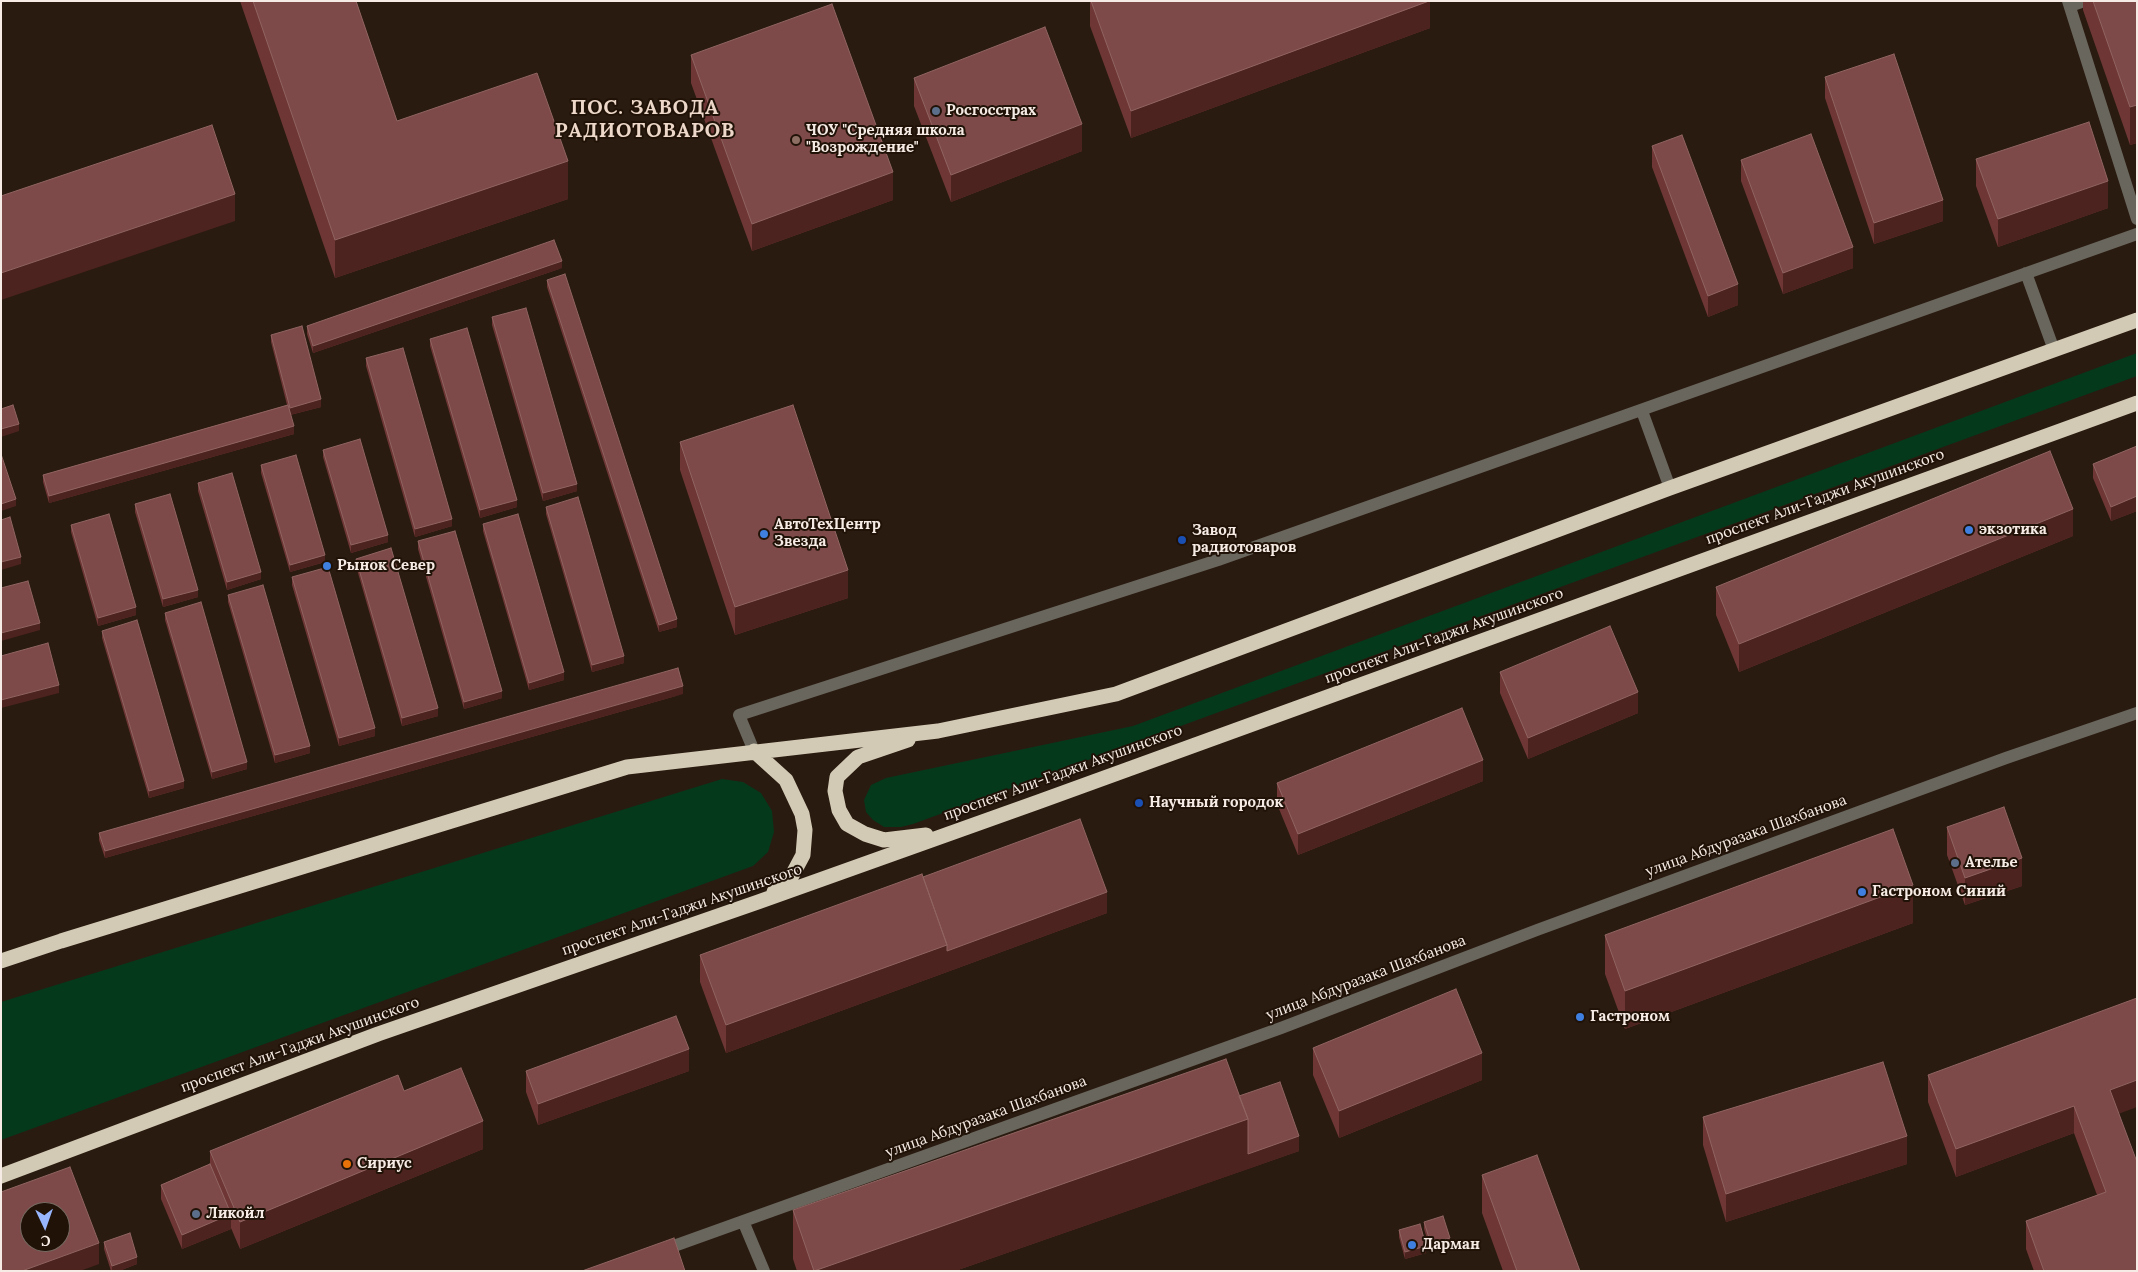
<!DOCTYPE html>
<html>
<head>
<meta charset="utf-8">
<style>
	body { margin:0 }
	#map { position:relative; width:2138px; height:1272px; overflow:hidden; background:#2a1b10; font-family:Lora,serif }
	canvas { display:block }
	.frame { position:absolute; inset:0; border:2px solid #f6ece5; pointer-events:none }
	.north { position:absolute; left:20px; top:1202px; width:50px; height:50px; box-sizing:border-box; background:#201207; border:1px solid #766960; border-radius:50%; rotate:177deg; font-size:14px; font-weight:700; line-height:20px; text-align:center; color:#f6ece5 }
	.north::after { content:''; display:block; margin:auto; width:18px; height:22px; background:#98b6fd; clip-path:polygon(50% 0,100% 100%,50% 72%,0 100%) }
</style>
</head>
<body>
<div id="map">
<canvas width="2138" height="1272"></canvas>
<div class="frame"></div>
<div class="north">С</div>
</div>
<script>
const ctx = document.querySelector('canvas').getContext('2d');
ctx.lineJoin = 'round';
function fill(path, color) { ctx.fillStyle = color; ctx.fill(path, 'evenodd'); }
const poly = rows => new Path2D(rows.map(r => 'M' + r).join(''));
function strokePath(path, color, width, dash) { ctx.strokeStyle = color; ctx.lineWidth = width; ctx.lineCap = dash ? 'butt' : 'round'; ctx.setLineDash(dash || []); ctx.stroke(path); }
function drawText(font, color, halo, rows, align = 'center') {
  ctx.font = font + ' Lora,serif'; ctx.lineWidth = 4; ctx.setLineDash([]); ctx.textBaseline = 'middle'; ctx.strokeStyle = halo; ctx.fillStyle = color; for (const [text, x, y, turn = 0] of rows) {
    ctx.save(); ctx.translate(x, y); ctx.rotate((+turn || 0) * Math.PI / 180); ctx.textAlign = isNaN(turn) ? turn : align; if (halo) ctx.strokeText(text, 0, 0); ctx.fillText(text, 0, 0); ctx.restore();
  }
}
fill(poly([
	[2137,353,2137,376,913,824,901,827,884,827,873,820,866,812,864,800,871,785,886,778,1133,726],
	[722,779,743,782,761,793,772,811,774,832,768,852,753,866,1,1140,1,1002]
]), '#05391c');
strokePath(poly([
	[2068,1,2137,219],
	[2070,6,2084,1],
	[2026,273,2054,350],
	[1642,411,1670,488],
	[754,751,739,715,1218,560,2137,234],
	[743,1221,764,1271],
	[660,1251,1281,1028,1537,930,2006,758,2137,713]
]), '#69665d', 12);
strokePath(poly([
	[908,740,858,757,837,777,835,791,839,810,847,824,865,834,884,840,926,835],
	[754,751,786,780,802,814,805,830,803,855,788,883,774,892],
	[1,961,61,941,627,767,938,731,1116,694,1670,488,2137,320],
	[1,1176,378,1034,758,902,1038,802,2137,403]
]), '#d2cab5', 15);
fill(poly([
	[240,1,356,1,397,121,568,199,335,278],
	[1090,1,1430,1,1430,28,1131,138,1090,26],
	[2083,1,2137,1,2137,143,2130,145,2083,10],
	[691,55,893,200,752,251,691,83],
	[1825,77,1943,221,1874,244,1825,98],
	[914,78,1082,151,951,202,914,106],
	[1652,146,1738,305,1708,317,1652,167],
	[1976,159,2108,208,1998,247,1976,186],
	[1741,160,1853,268,1783,294,1741,181],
	[562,268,313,353,307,334,307,326],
	[547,280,677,627,659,632,547,287],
	[492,317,577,491,543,501,492,325],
	[271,335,321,407,290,415,294,434,49,503,43,482,43,475,287,405,271,342],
	[430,339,517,507,480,518,430,346],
	[366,358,452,526,415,537,366,366],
	[680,442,848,598,735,635,680,470],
	[2137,446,2137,511,2111,521,2093,478,2093,464],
	[323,450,388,542,351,553,323,457],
	[261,465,325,562,290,572,261,473],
	[198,483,261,579,227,590,198,491],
	[135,504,198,597,163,607,135,512],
	[546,507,624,663,592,672,546,514],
	[483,524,564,680,529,690,483,531],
	[71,525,136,615,98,626,71,532],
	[2073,536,1739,672,1716,615,1716,587],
	[418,541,502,698,464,709,418,549],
	[356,559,438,716,402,726,356,566],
	[292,577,375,736,339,746,292,585],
	[228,595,310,753,275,763,228,602],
	[165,613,247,769,212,779,165,620],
	[102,631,184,788,149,798,102,638],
	[1500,672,1638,713,1528,759,1500,693],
	[683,694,105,858,99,840,99,833],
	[1483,781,1298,855,1277,804,1277,783],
	[1947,827,2022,886,1965,905,1947,855],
	[923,877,1107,913,947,972,726,1053,700,982,700,955],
	[1913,923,1625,1029,1605,974,1605,935],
	[1313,1048,1482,1080,1339,1138,1313,1075],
	[526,1071,689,1071,538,1125,526,1092],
	[1928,1075,2119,1114,2137,1271,2034,1271,2026,1249,2026,1221,2097,1195,2074,1133,1956,1177,1928,1102],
	[404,1091,483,1149,240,1249,231,1228,231,1229,182,1249,161,1199,161,1185,210,1164,210,1151],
	[1239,1096,1299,1151,955,1271,797,1271,793,1259,793,1210],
	[1703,1117,1907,1164,1726,1222,1703,1145],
	[1482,1175,1580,1271,1503,1271,1482,1213],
	[1424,1222,1450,1246,1431,1251,1424,1229],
	[1399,1230,1426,1253,1405,1259,1399,1237],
	[104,1242,137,1264,119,1271,111,1271,104,1249]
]), '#6e3736');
fill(poly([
	[1430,1,1430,28,1131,138,1131,111],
	[2137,105,2137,143,2130,145,2130,107],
	[1082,124,1082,151,951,202,951,175],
	[568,161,568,199,335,278,335,240],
	[893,172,893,200,752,251,752,224],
	[2108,181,2108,208,1998,247,1998,219],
	[235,194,235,221,1,300,1,273],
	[1943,200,1943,221,1874,244,1874,223],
	[1853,247,1853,268,1783,294,1783,273],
	[562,261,562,268,313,353,313,346],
	[1738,284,1738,305,1708,317,1708,296],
	[321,399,321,407,290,415,290,408],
	[19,424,19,431,1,437,1,429],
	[294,426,294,434,49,503,49,496],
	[577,484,577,491,543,501,543,493],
	[2137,496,2137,511,2111,521,2111,507],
	[16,499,16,506,1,511,1,504],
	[517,500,517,507,480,518,480,510],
	[2073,509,2073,536,1739,672,1739,644],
	[452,519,452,526,415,537,415,529],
	[388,535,388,542,351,553,351,545],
	[325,555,325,562,290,572,290,565],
	[21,557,21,564,1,570,1,562],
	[848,570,848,598,735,635,735,607],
	[261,572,261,579,227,590,227,582],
	[198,590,198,597,163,607,163,599],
	[136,607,136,615,98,626,98,618],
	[677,619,677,627,659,632,659,625],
	[40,623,40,630,1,641,1,633],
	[624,656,624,663,592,672,592,665],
	[564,672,564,680,529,690,529,683],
	[59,685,59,693,1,708,1,700],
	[683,686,683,694,105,858,105,851],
	[502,691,502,698,464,709,464,702],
	[1638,692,1638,713,1528,759,1528,738],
	[438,708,438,716,402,726,402,718],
	[375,728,375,736,339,746,339,738],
	[310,746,310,753,275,763,275,755],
	[1483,760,1483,781,1298,855,1298,834],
	[247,762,247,769,212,779,212,772],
	[184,781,184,788,149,798,149,791],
	[2022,858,2022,886,1965,905,1965,878],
	[1913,885,1913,923,1625,1029,1625,991],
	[1107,892,1107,913,947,972,726,1053,726,1025,947,945],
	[689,1049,689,1071,538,1125,538,1104],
	[1482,1053,1482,1080,1339,1138,1339,1111],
	[2137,1080,2137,1107,2110,1117,2110,1090],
	[2074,1106,2074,1133,1956,1177,1956,1149],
	[1248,1119,1248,1169,955,1271,814,1271],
	[483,1121,483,1149,240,1249,240,1222],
	[1299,1136,1299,1151,1248,1169,1248,1154],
	[1907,1136,1907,1164,1726,1222,1726,1194],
	[231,1214,231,1229,182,1249,182,1235],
	[1450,1238,1450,1246,1431,1251,1431,1244],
	[99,1243,99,1264,80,1271,22,1271],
	[1426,1246,1426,1253,1405,1259,1405,1252],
	[137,1257,137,1264,119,1271,112,1271,112,1266]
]), '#4d231f');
const building = poly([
	[253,1,356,1,397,121,537,73,568,161,335,240,253,1],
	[1091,1,1429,1,1131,111,1091,1],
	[2093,1,2137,1,2137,105,2130,107,2093,1],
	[832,4,893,172,752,224,691,55,832,4],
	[1045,27,1082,124,951,175,914,78,1045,27],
	[1894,54,1943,200,1874,223,1825,77,1894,54],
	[2089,122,2108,181,1998,219,1976,159,2089,122],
	[212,125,235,194,1,273,1,196,212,125],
	[1811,134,1853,247,1783,273,1741,160,1811,134],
	[1682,135,1738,284,1708,296,1652,146,1682,135],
	[554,240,562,261,313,346,307,326,554,240],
	[565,274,677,619,659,625,547,280,565,274],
	[526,308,577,484,543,493,492,317,526,308],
	[302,326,321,399,290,408,271,335,302,326],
	[467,328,517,500,480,510,430,339,467,328],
	[403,348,452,519,415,529,366,358,403,348],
	[13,405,19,424,1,429,1,409,13,405],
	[288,405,294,426,49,496,43,475,288,405],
	[793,405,848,570,735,607,680,442,793,405],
	[360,439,388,535,351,545,323,450,360,439],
	[2137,446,2137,496,2111,507,2093,464,2137,446],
	[2050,451,2073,509,1739,644,1716,587,2050,451],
	[1,454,16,499,1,504,1,454],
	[296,455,325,555,290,565,261,465,296,455],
	[232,473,261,572,227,582,198,483,232,473],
	[170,494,198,590,163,599,135,504,170,494],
	[578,497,624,656,592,665,546,507,578,497],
	[109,514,136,607,98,618,71,525,109,514],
	[518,514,564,672,529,683,483,524,518,514],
	[10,517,21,557,1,562,1,520,10,517],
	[455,531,502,691,464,702,418,541,455,531],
	[391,548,438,708,402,718,356,559,391,548],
	[328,567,375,728,339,738,292,577,328,567],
	[28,581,40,623,1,633,1,588,28,581],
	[263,585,310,746,275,755,228,595,263,585],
	[201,602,247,762,212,772,165,613,201,602],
	[137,620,184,781,149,791,102,631,137,620],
	[1610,626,1638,692,1528,738,1500,672,1610,626],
	[48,643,59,685,1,700,1,656,48,643],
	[678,668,683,686,105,851,99,833,678,668],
	[1462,708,1483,760,1298,834,1277,783,1462,708],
	[2004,807,2022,858,1965,878,1947,827,2004,807],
	[1080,819,1107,892,947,951,947,945,923,877,1080,819],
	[1893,829,1913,885,1625,991,1605,935,1893,829],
	[922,874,947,945,726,1025,700,955,922,874],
	[1456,989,1482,1053,1339,1111,1313,1048,1456,989],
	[2137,998,2137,1080,2110,1090,2137,1162,2137,1271,2044,1271,2026,1221,2106,1192,2074,1106,1956,1149,1928,1075,2137,998],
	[676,1016,689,1049,538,1104,526,1071,676,1016],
	[1226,1059,1248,1119,814,1271,793,1210,1226,1059],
	[1883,1062,1907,1136,1726,1194,1703,1117,1883,1062],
	[461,1068,483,1121,240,1222,210,1151,398,1075,404,1091,461,1068],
	[1280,1082,1299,1136,1248,1154,1248,1119,1239,1096,1280,1082],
	[1537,1155,1580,1271,1517,1271,1482,1175,1537,1155],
	[210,1164,231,1214,182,1235,161,1185,210,1164],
	[70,1167,99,1243,22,1271,1,1271,1,1192,70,1167],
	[30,1212,60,1212,60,1242,30,1242,30,1212],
	[1443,1216,1450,1238,1431,1244,1424,1222,1443,1216],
	[1420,1224,1426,1246,1405,1252,1399,1230,1420,1224],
	[130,1233,137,1257,112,1266,104,1242,130,1233],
	[674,1238,685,1271,582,1271,674,1238]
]);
fill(building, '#7d4a49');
strokePath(building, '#906461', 1);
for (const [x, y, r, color] of [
	[936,111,5,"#5c6f8a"],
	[796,140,5,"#8d6e63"],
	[1969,530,5,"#3f7fe0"],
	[764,534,5,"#3f7fe0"],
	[1182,540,5,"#1a4fb4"],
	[327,566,5,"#3f7fe0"],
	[1139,803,5,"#1a4fb4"],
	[1955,863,5,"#5c6f8a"],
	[1862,892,5,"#3f7fe0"],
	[1580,1017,5,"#3f7fe0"],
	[347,1164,5,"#e8710a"],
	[196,1214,5,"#5c6f8a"],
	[1412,1245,5,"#3f7fe0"]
]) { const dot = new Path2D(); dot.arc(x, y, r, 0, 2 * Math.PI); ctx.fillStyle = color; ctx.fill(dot); strokePath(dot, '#201207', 2); }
drawText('bold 15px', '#f6ece5', '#201207', [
	["Росгосстрах",946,111],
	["ЧОУ \"Средняя школа",806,131],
	["\"Возрождение\"",806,148],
	["АвтоТехЦентр",774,525],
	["Звезда",774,542],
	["экзотика",1979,530],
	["Завод",1192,531],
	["радиотоваров",1192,548],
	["Рынок Север",337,566],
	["Научный городок",1149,803],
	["Ателье",1965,863],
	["Гастроном Синий",1872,892],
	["Гастроном",1590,1017],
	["Сириус",357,1164],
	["Ликойл",206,1214],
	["Дарман",1422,1245]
], 'left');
drawText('15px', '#f6ece5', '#201207', [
	["проспект Али-Гаджи Акушинского",1825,497,-20],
	["проспект Али-Гаджи Акушинского",1444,636,-20],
	["проспект Али-Гаджи Акушинского",1063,773,-20],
	["улица Абдуразака Шахбанова",1746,836,-20],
	["проспект Али-Гаджи Акушинского",682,910,-19],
	["улица Абдуразака Шахбанова",1366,978,-21],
	["проспект Али-Гаджи Акушинского",300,1045,-20],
	["улица Абдуразака Шахбанова",986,1117,-20]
]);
ctx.letterSpacing = '1px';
drawText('bold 20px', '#ecd7c8', '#201207', [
	["ПОС. ЗАВОДА",645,108],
	["РАДИОТОВАРОВ",645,131]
]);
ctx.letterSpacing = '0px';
</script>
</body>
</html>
